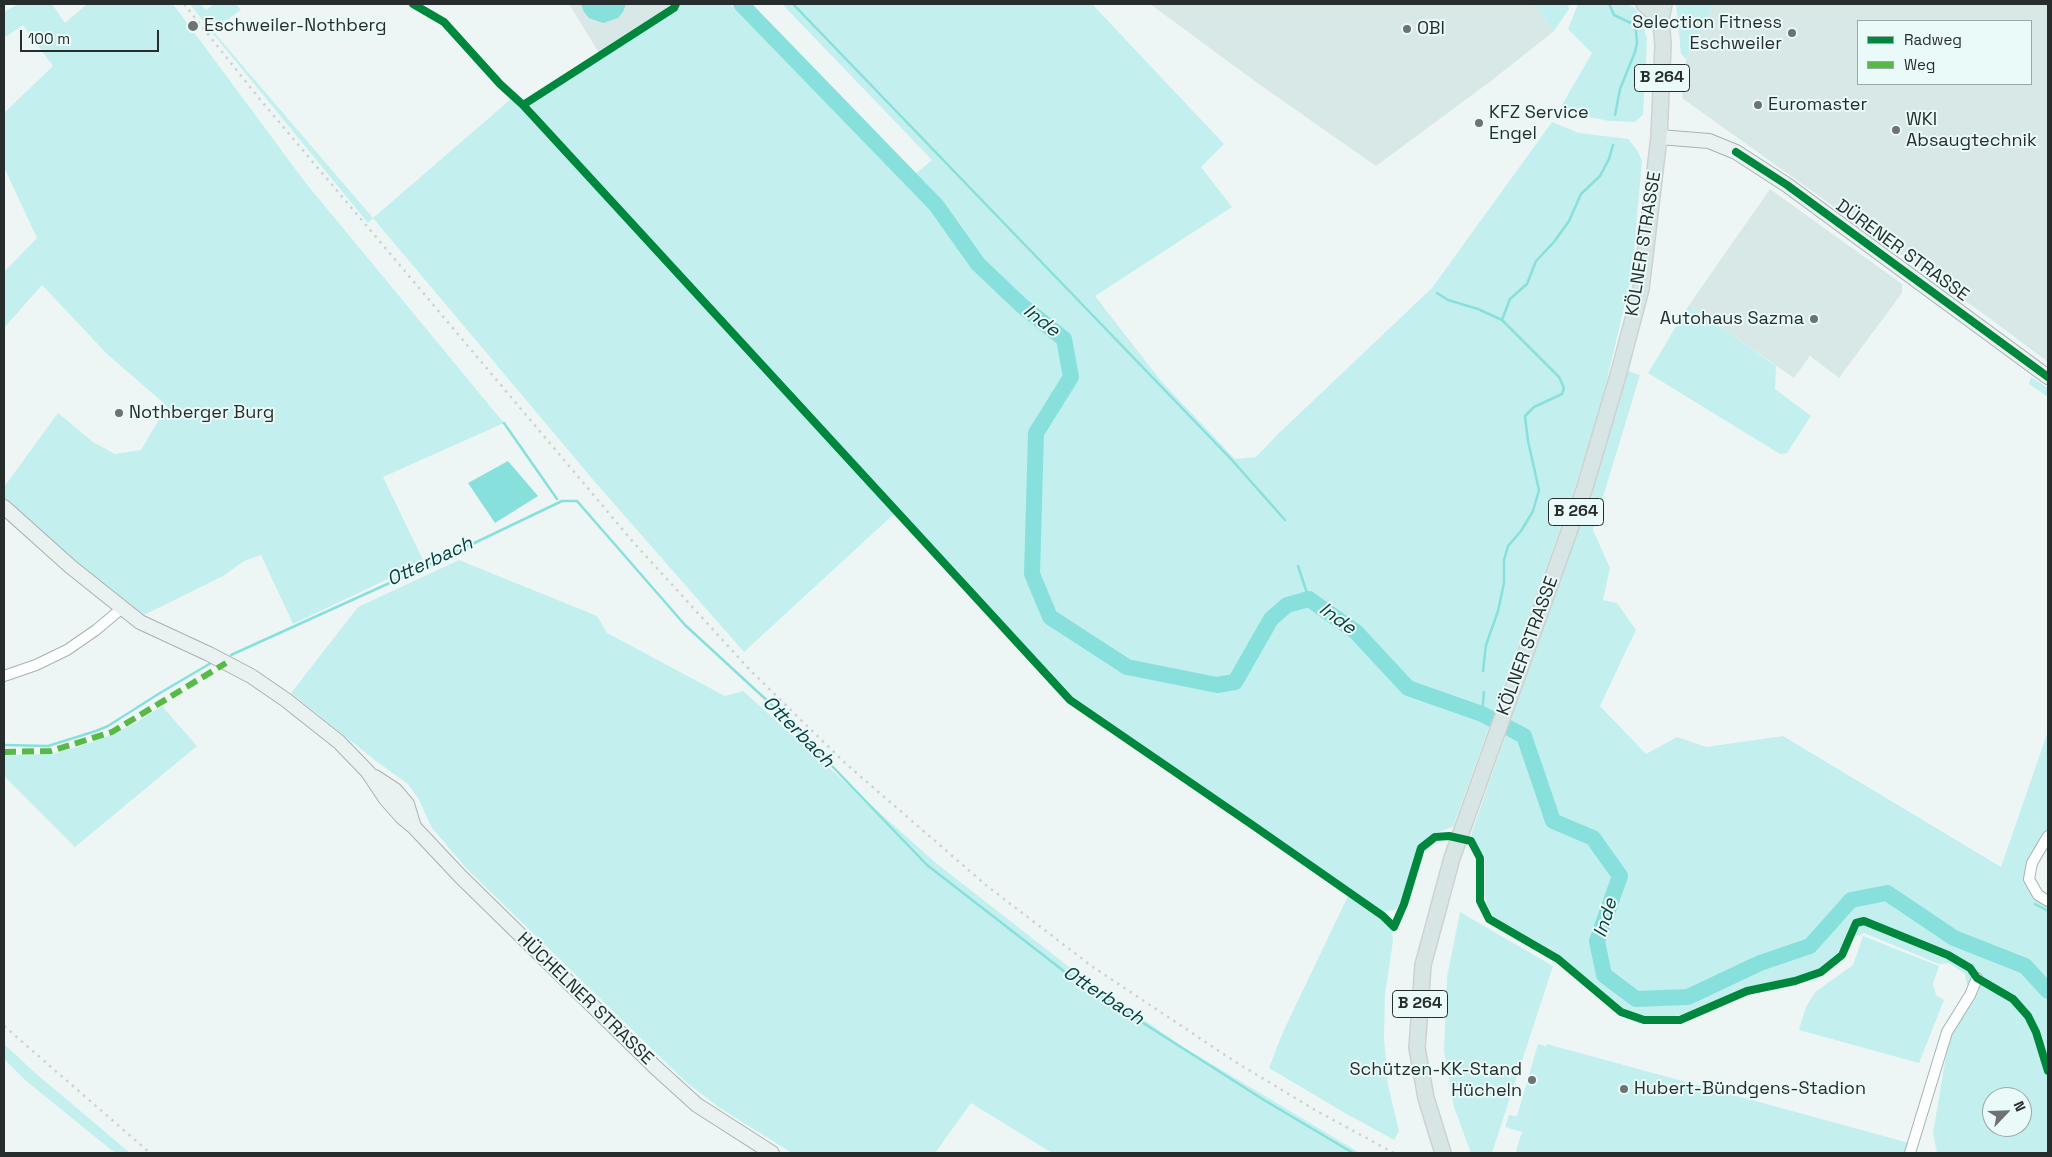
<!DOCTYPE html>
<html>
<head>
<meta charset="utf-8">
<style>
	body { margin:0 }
	#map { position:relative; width:2052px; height:1157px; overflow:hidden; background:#edf6f5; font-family:"Space Grotesk",sans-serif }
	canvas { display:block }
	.frame { position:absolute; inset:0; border:5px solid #272d2c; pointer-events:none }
	.legend { position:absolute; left:1857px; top:20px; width:175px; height:65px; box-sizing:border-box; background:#e9faf8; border:1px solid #9ba8a6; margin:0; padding:6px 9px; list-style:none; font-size:15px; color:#272d2c }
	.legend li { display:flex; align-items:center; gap:10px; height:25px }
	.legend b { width:25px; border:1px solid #9ba8a6 }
	.north { position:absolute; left:1982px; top:1087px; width:50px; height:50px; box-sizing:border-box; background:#e9faf8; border:1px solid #9ba8a6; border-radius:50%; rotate:66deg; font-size:14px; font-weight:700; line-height:20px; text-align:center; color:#272d2c }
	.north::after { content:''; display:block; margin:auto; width:18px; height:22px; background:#6c7372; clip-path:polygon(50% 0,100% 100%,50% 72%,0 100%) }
	.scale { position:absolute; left:20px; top:30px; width:139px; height:22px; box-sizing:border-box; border:2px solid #272d2c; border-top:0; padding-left:6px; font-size:15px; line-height:18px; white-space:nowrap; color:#272d2c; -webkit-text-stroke:4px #e9faf8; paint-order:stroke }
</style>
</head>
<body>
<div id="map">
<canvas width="2052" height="1157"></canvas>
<div class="frame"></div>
<ul class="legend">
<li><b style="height:6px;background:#00873e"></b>Radweg</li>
<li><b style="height:6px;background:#58b947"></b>Weg</li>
</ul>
<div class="north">N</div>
<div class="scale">100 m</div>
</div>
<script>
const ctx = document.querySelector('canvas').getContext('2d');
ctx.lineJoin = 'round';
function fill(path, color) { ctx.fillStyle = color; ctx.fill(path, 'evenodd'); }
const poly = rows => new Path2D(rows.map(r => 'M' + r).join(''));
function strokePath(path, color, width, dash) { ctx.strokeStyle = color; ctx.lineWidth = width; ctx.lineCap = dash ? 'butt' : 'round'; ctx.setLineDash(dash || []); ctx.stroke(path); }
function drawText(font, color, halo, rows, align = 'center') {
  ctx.font = font + ' "Space Grotesk",sans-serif'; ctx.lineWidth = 4; ctx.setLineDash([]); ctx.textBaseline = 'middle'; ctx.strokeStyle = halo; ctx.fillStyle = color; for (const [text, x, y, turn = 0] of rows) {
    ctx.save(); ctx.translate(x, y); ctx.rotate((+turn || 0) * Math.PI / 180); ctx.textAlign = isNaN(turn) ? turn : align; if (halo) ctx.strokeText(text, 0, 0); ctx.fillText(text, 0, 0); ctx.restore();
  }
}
fill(poly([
	[569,4,674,4,599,53],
	[1150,4,1534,4,1554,31,1491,81,1376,166,1256,82],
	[1714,4,2048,4,2048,362,1992,320,1682,98,1686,59],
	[1858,21,2031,21,2031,84,1858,84],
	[1770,189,1902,284,1902,293,1839,378,1810,356,1794,378,1689,305]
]), '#d7e8e7');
fill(poly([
	[18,4,52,4,65,23,87,4,173,4,305,182,504,423,383,477,424,562,293,624,261,555,244,561,223,576,144,615,128,605,75,562,4,498,4,487,58,413,93,442,115,454,141,450,167,406,107,354,42,285,4,328,4,272,37,238,4,167,4,113,53,66,23,25,4,38,4,12],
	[190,4,201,4,206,10,214,4,236,4,241,10,212,30,373,218,511,99,531,118,535,115,531,103,676,10,680,4,730,4,905,183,932,160,782,4,1092,4,1224,144,1201,167,1232,207,1095,296,1161,381,1235,459,1256,457,1279,433,1432,288,1552,122,1579,133,1628,139,1637,150,1642,161,1632,274,1600,409,1576,485,1453,827,1432,834,1418,846,1401,902,1395,910,1382,912,1072,697,721,317,717,321,895,513,744,652,595,482,373,218,368,223,210,30],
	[1534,4,1568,4,1569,9,1554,31],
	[1578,4,1628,4,1635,8,1642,20,1647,40,1643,115,1635,122,1609,121,1585,116,1562,105,1592,53,1568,29],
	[1676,4,1714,4,1686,59,1681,54],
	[1689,305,1776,366,1775,389,1811,416,1787,453,1780,454,1648,373],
	[1628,371,1640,375,1593,530,1610,568,1603,600,1617,603,1636,630,1600,706,1646,754,1677,737,1706,747,1783,736,2001,867,2048,731,2048,832,2026,880,2048,904,2048,1153,1937,1153,1933,1133,1950,1032,1975,992,1967,986,1965,974,1949,963,1939,964,1864,933,1860,935,1848,934,1838,952,1819,970,1793,979,1746,987,1709,1005,1677,1016,1644,1018,1622,1010,1559,956,1494,918,1485,900,1485,857,1471,835,1591,490],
	[1992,1097,2022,1097,2022,1127,1992,1127],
	[2031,377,2048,388,2048,397,2029,384],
	[459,560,597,616,607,633,725,696,743,691,936,863,1073,970,1180,1045,1360,1153,1052,1153,971,1103,935,1153,792,1153,720,1108,687,1083,466,868,432,828,418,798,408,784,376,761,291,693,358,607],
	[162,706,197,746,75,847,4,776,4,755,52,754,74,748,101,739,132,725],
	[1348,896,1382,919,1392,929,1393,941,1385,995,1384,1038,1388,1085,1399,1131,1394,1140,1345,1113,1269,1068,1282,1034],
	[1460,912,1553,966,1492,1153,1471,1153,1454,1107,1444,1051,1447,977],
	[1863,936,1939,966,1933,984,1936,995,1944,1000,1919,1063,1799,1030,1806,1007,1815,992,1853,965],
	[4,1044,33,1071,130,1153,115,1153,25,1080,4,1059],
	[1538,1044,1546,1046,1547,1044,1909,1143,1906,1153,1518,1153,1516,1150,1522,1132,1505,1127,1509,1115,1517,1116]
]), '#c3f0ee');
fill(poly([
	[581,4,626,4,623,12,618,18,603,23,589,18,584,12],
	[508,461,538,496,495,523,468,483]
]), '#88e0dc');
strokePath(poly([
	[793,4,1231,459,1285,520],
	[1610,6,1614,15,1633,24,1636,31,1637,43,1635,52,1620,89,1615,115],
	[1437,293,1448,300,1478,309,1502,320],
	[504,423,557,499],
	[1298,566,1309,599],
	[231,655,416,571,562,501,577,501,685,625,785,717,927,865,1074,979,1264,1100,1353,1153],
	[1483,671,1486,645,1498,611,1504,583,1504,560,1508,546,1521,531,1533,511,1539,490,1528,441,1525,416,1534,407,1562,394,1564,388,1559,377,1502,320,1510,299,1527,284,1536,261,1554,242,1569,221,1581,194,1600,176,1609,159,1613,145],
	[1482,714,1484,692],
	[4,745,48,746,96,731,108,726,160,693,211,663],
	[2035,904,2048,911]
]), '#88e0dc', 2.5);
strokePath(poly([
	[741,4,936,205,978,264,1021,305,1064,339,1071,377,1036,433,1032,574,1050,617,1127,667,1217,685,1235,682,1271,619,1287,605,1309,599,1356,632,1408,688,1482,714,1524,736,1553,821,1593,838,1620,876,1597,941,1604,975,1636,999,1688,997,1760,963,1810,946,1851,900,1887,893,1954,938,2025,966,2048,991]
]), '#88e0dc', 16);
const street = poly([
	[4,676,36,665,67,650,96,630,121,609],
	[2048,836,2032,863,2029,879,2038,895,2048,901],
	[1910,1153,1947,1032,1970,995,1977,978]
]);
const secondary = poly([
	[1659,137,1709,141,1736,152,1787,185,2048,377],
	[4,507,71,567,140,622,209,654,251,676,286,700,339,742,368,772,386,799,402,817,414,827,460,876,655,1067,697,1105,772,1153],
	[375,777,395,790,407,804,414,827]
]);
const primary = poly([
	[1644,4,1661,19],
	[1443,1153,1426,1098,1417,1048,1423,965,1452,858,1585,487,1619,372,1641,289,1659,137,1663,45,1661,19,1664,4]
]);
strokePath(street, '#aab1b1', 12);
strokePath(secondary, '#aab1b1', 16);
strokePath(primary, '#cdd2d1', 18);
strokePath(street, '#fcfefe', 10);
strokePath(secondary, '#eaf1f1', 14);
strokePath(primary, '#d8e5e5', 15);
strokePath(poly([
	[184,4,258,97,634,543,749,669,845,763,987,886,1093,967,1234,1061,1315,1110,1394,1153],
	[4,1026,150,1153]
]), '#cfd2d2', 2.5, [2.5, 5]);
strokePath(poly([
	[4,752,51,751,112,732,226,663]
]), '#58b947', 6, [12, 6]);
strokePath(poly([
	[413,4,444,22,500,84,523,105,1070,700,1251,824,1383,916,1394,927,1404,904,1421,848,1435,837,1449,836,1471,841,1480,858,1480,901,1489,919,1558,959,1621,1012,1644,1020,1680,1020,1747,991,1795,981,1821,972,1842,955,1856,923,1864,921,1948,955,1970,968,1977,978,2013,999,2028,1016,2036,1032,2048,1071],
	[523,105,674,8,676,4],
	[1736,152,1787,185,2048,377]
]), '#00873e', 8);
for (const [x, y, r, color] of [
	[193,26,6,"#6c7372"],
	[1407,29,5,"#6c7372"],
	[1792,33,5,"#6c7372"],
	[1758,105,5,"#6c7372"],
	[1479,123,5,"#6c7372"],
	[1896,130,5,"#6c7372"],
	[1814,319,5,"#6c7372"],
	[119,413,5,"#6c7372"],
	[1532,1080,5,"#6c7372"],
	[1624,1089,5,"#6c7372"]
]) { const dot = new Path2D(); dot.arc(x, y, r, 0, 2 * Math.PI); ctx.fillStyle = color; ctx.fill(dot); strokePath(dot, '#e9faf8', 2); }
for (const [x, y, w] of [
	[1662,78,55],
	[1576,512,55],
	[1420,1004,55]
]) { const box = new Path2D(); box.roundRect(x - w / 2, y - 13.5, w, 27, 4); ctx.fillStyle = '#e9faf8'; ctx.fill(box); strokePath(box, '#272d2c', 1); }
drawText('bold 16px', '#272d2c', null, [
	["B 264",1662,78],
	["B 264",1576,512],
	["B 264",1420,1004]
]);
drawText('18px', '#272d2c', '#e9faf8', [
	["Selection Fitness",1782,23,"right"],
	["Eschweiler",1782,44,"right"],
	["Eschweiler-Nothberg",204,26],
	["OBI",1417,29],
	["Euromaster",1768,105],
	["KFZ Service",1489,113],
	["Engel",1489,134],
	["WKI",1906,120],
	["Absaugtechnik",1906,141],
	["Autohaus Sazma",1804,319,"right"],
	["Nothberger Burg",129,413],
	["Schützen-KK-Stand",1522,1070,"right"],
	["Hücheln",1522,1091,"right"],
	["Hubert-Bündgens-Stadion",1634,1089]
], 'left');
drawText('18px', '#272d2c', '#e9faf8', [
	["KÖLNER STRASSE",1644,244,-81],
	["DÜRENER STRASSE",1902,251,36],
	["KÖLNER STRASSE",1528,646,-70],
	["HÜCHELNER STRASSE",585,999,44]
]);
drawText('italic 19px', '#064140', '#e9faf8', [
	["Inde",1041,321,38],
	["Otterbach",430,562,-25],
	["Inde",1337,619,36],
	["Otterbach",798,732,45],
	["Inde",1606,918,-73],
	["Otterbach",1103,996,33]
]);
</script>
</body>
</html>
